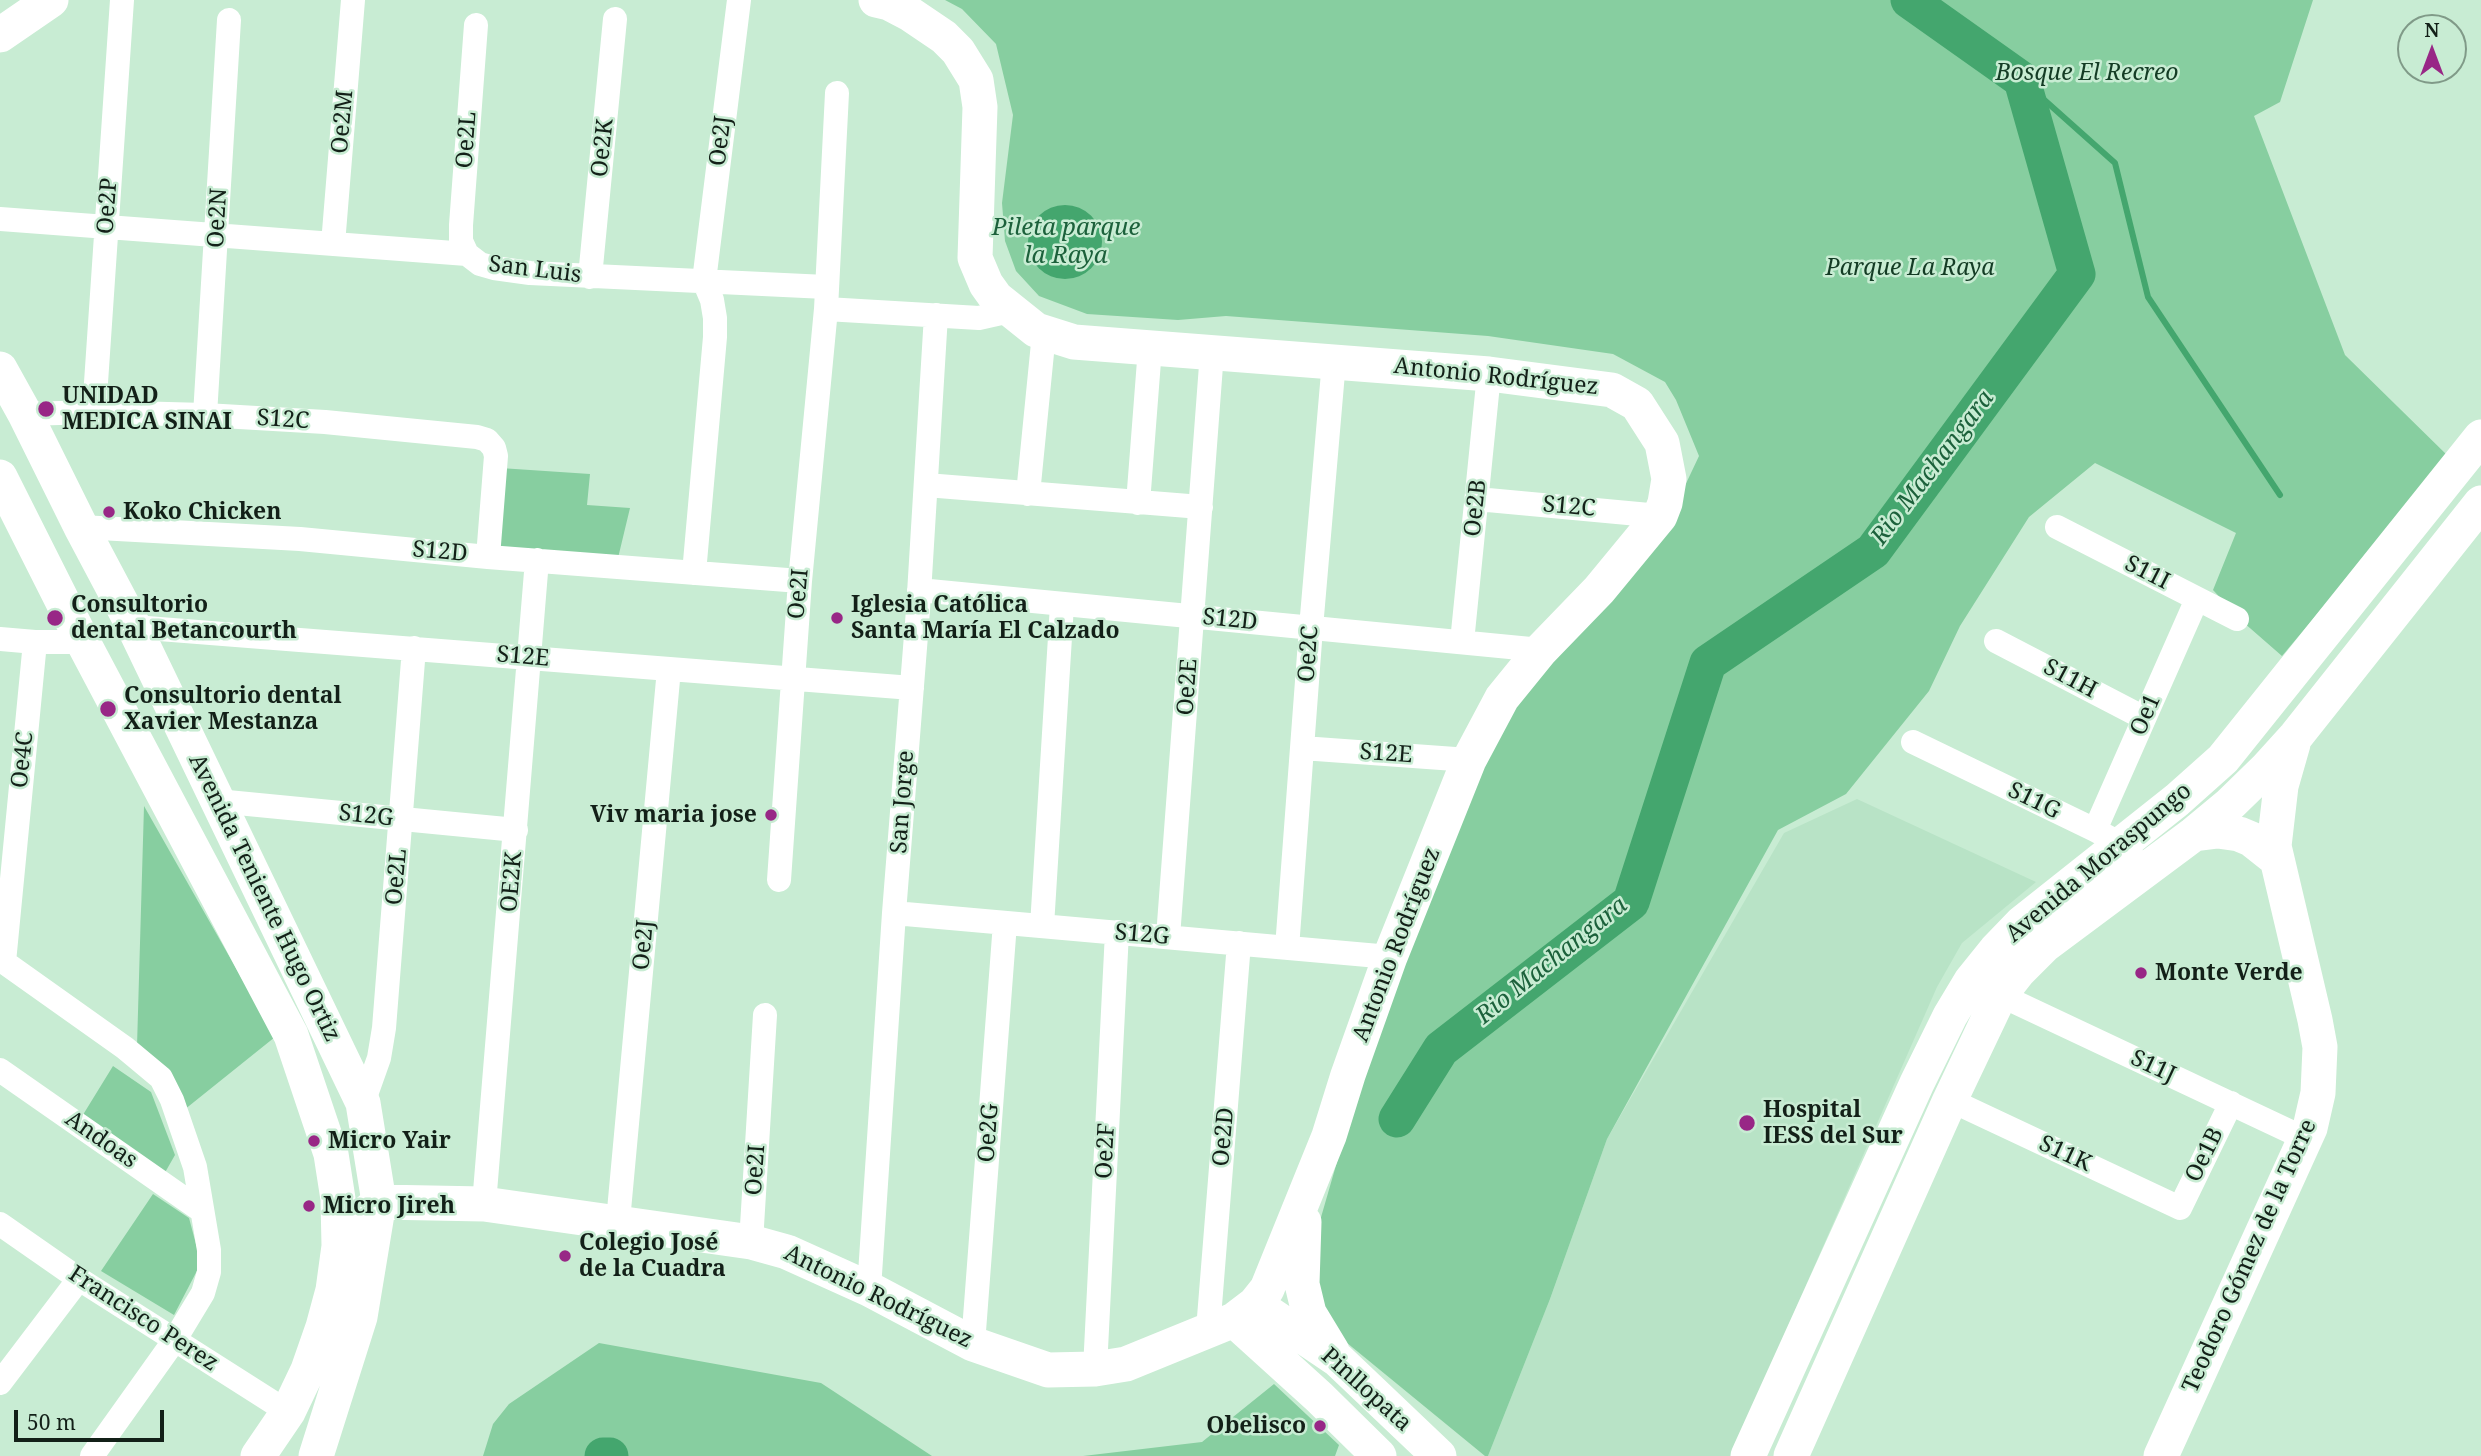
<!DOCTYPE html>
<html>
<head>
<meta charset="utf-8">
<style>
	body { margin:0 }
	#map { position:relative; width:2481px; height:1456px; overflow:hidden; background:#c8ecd3; font-family:"Noto Serif",serif }
	canvas { display:block }
	.north { position:absolute; left:2397px; top:14px; width:70px; height:70px; box-sizing:border-box; background:#c8ecd3; border:2px solid #809a88; border-radius:50%; rotate:0deg; font-size:19px; font-weight:700; line-height:28px; text-align:center; color:#132018 }
	.north::after { content:''; display:block; margin:auto; width:24px; height:32px; background:#982786; clip-path:polygon(50% 0,100% 100%,50% 72%,0 100%) }
	.scale { position:absolute; left:14px; top:1410px; width:150px; height:32px; box-sizing:border-box; border:4px solid #132018; border-top:0; padding-left:9px; font-size:21px; line-height:24px; white-space:nowrap; color:#132018; -webkit-text-stroke:5px #c8ecd3; paint-order:stroke }
</style>
</head>
<body>
<div id="map">
<canvas width="2481" height="1456"></canvas>
<div class="north">N</div>
<div class="scale">50 m</div>
</div>
<script>
const ctx = document.querySelector('canvas').getContext('2d');
ctx.lineJoin = 'round';
function fill(path, color) { ctx.fillStyle = color; ctx.fill(path, 'evenodd'); }
const poly = rows => new Path2D(rows.map(r => 'M' + r).join(''));
function strokePath(path, color, width, dash) { ctx.strokeStyle = color; ctx.lineWidth = width; ctx.lineCap = dash ? 'butt' : 'round'; ctx.setLineDash(dash || []); ctx.stroke(path); }
function drawText(font, color, halo, rows, align = 'center') {
  ctx.font = font + ' "Noto Serif",serif'; ctx.lineWidth = 5; ctx.setLineDash([]); ctx.textBaseline = 'middle'; ctx.strokeStyle = halo; ctx.fillStyle = color; for (const [text, x, y, turn = 0] of rows) {
    ctx.save(); ctx.translate(x, y); ctx.rotate((+turn || 0) * Math.PI / 180); ctx.textAlign = isNaN(turn) ? turn : align; if (halo) ctx.strokeText(text, 0, 0); ctx.fillText(text, 0, 0); ctx.restore();
  }
}
fill(poly([
	[1857,799,2036,882,1962,943,1937,987,1731,1456,1488,1456,1550,1299,1607,1139,1784,833]
]), '#b8e3c6');
fill(poly([
	[945,0,2313,0,2280,102,2254,116,2345,355,2449,457,2282,656,2243,622,2213,590,2236,533,2095,463,2029,517,1960,626,1929,691,1846,794,1778,830,1607,1139,1550,1299,1488,1456,1485,1456,1341,1338,1312,1296,1313,1245,1395,961,1473,761,1550,650,1665,528,1699,456,1676,400,1665,382,1613,354,1488,336,1226,316,1178,320,1087,314,1039,296,1016,271,1005,241,1002,203,1013,115,996,44,962,9],
	[500,468,590,474,587,505,630,508,618,558,495,547],
	[144,806,275,1037,184,1110,137,1046],
	[113,1066,151,1092,175,1155,163,1176,81,1118],
	[153,1194,189,1218,201,1263,174,1315,101,1271],
	[599,1343,821,1383,932,1456,483,1456,493,1424,509,1404],
	[1274,1384,1339,1445,1335,1456,1083,1456,1202,1442]
]), '#87cea0');
fill(poly([
	'1028 242a37 37 0 1 1 74 0a37 37 0 1 1-74 0Z'
]), '#44a66e');
strokePath(poly([
	[2022,80,2115,163,2148,297,2280,495]
]), '#44a66e', 6);
strokePath(poly([
	[1397,1119,1441,1049,1631,902,1708,663,1873,551,2077,274,2022,80,1909,0],
	[603,1456,610,1456]
]), '#44a66e', 37);
strokePath(poly([
	[837,93,826,309,979,318,1010,311],
	[0,219,467,254,480,264,494,268,530,273,826,287],
	[333,244,353,0],
	[467,254,461,241,461,225,476,25],
	[590,277,615,19],
	[704,281,739,0],
	[94,412,122,0],
	[25,414,94,412,205,415,325,422,477,437,487,440,494,448,496,456,488,557],
	[205,415,229,20],
	[926,485,1201,507],
	[1028,494,1044,333],
	[1477,499,1660,516],
	[1138,503,1150,348],
	[81,527,300,539,488,557,800,581],
	[2057,527,2237,619],
	[694,573,715,337,715,318,712,300,704,281],
	[919,590,1541,650],
	[134,627,912,688],
	[0,639,35,642,83,642],
	[1996,641,2144,718],
	[1462,642,1489,374],
	[1913,742,2095,830,2121,844,2131,852],
	[1302,748,1469,760],
	[217,801,516,830],
	[2095,830,2197,599],
	[779,880,800,581,826,309],
	[894,913,1390,957],
	[1042,926,1062,605],
	[1168,937,1212,352],
	[1287,948,1311,628,1334,361],
	[0,962,4,962,125,1048,161,1078,172,1100,195,1167,209,1250,209,1272,203,1293,174,1341,92,1456],
	[4,962,35,642],
	[2000,995,2306,1139],
	[0,1070,202,1211],
	[1950,1100,2180,1208,2231,1103],
	[363,1103,379,1058,384,1028,414,648],
	[484,1204,537,560],
	[618,1221,669,669],
	[0,1224,79,1279,288,1412],
	[751,1242,765,1015],
	[869,1289,894,913,918,610,936,315],
	[1208,1330,1239,943],
	[973,1344,1005,923],
	[1095,1369,1117,932],
	[0,1383,79,1279]
]), '#fff', 24);
strokePath(poly([
	[0,35,51,0],
	[0,369,25,414,81,527,134,627,363,1103,379,1202,360,1317,316,1456],
	[0,477,83,642,291,1035,331,1154,338,1199,339,1246,333,1290,323,1327,308,1370,288,1412,258,1456],
	[2194,834,2218,831,2239,834,2251,839,2275,858],
	[1304,1222,1302,1284,1309,1313,1332,1351],
	[339,1246,355,1223,379,1202,484,1204,751,1242,787,1252,869,1289,973,1344,1048,1370,1095,1369,1126,1364,1234,1320,1255,1304,1267,1289,1329,1136,1348,1075,1390,957,1469,760,1502,698,1541,650,1599,590,1660,516,1665,503,1669,479,1662,443,1637,404,1612,390,1489,374,1074,342,1036,330,996,298,986,284,975,258,980,107,976,80,958,51,944,37,910,14,889,3,876,0],
	[1255,1304,1338,1360,1439,1456],
	[1234,1320,1319,1397,1379,1456],
	[1748,1456,1917,1083,1950,1016,1971,981,1996,950,2022,923,2177,800,2223,759,2481,437],
	[1791,1456,1950,1100,2000,995,2018,972,2045,945,2194,834,2229,805,2267,768,2296,736,2481,503],
	[2161,1456,2310,1128,2318,1093,2320,1047,2315,1020,2274,846,2281,786,2293,744]
]), '#fff', 35);
for (const [x, y, r, color] of [
	[46,409,9,"#982786"],
	[109,512,7,"#982786"],
	[55,618,9,"#982786"],
	[837,618,7,"#982786"],
	[108,709,9,"#982786"],
	[771,815,7,"#982786"],
	[2141,973,7,"#982786"],
	[1747,1123,9,"#982786"],
	[314,1141,7,"#982786"],
	[309,1206,7,"#982786"],
	[565,1256,7,"#982786"],
	[1320,1426,7,"#982786"]
]) { const dot = new Path2D(); dot.arc(x, y, r, 0, 2 * Math.PI); ctx.fillStyle = color; ctx.fill(dot); strokePath(dot, '#c8ecd3', 2.5); }
drawText('italic 23px', '#143c25', '#c8ecd3', [
	["Bosque El Recreo",2087,73],
	["Parque La Raya",1910,268]
]);
drawText('23px', '#132018', '#c8ecd3', [
	["Oe2M",343,122,-85],
	["Oe2L",467,140,-86],
	["Oe2J",721,141,-83],
	["Oe2K",603,148,-84],
	["Oe2P",108,206,-86],
	["Oe2N",218,218,-87],
	["San Luis",535,270,7],
	["Antonio Rodríguez",1496,377,6],
	["S12C",283,420,4],
	["S12C",1569,507,5],
	["Oe2B",1476,508,-84],
	["S12D",440,552,5],
	["S11I",2147,573,27],
	["Oe2I",799,594,-85],
	["S12D",1230,620,6],
	["Oe2C",1309,654,-86],
	["S12E",523,657,5],
	["S11H",2070,679,28],
	["Oe2E",1188,687,-86],
	["Oe1",2146,715,-66],
	["S12E",1386,754,4],
	["Oe4C",23,760,-84],
	["S11G",2034,801,26],
	["San Jorge",903,802,-86],
	["S12G",366,816,6],
	["Avenida Moraspungo",2099,863,-40],
	["Oe2L",397,877,-85],
	["OE2K",512,882,-85],
	["Avenida Teniente Hugo Ortiz",264,898,64],
	["S12G",1142,935,5],
	["Oe2J",644,945,-85],
	["Antonio Rodríguez",1397,945,-69],
	["S11J",2153,1067,25],
	["Oe2G",989,1133,-86],
	["Oe2D",1224,1137,-85],
	["Andoas",101,1140,35],
	["Oe2F",1106,1151,-87],
	["S11K",2065,1154,25],
	["Oe1B",2205,1155,-64],
	["Oe2I",756,1170,-86],
	["Teodoro Gómez de la Torre",2250,1256,-66],
	["Antonio Rodríguez",878,1297,26],
	["Francisco Perez",143,1319,33],
	["Pinllopata",1366,1390,42]
]);
drawText('bold 23px', '#132018', '#c8ecd3', [
	["UNIDAD",62,396],
	["MEDICA SINAI",62,422],
	["Koko Chicken",123,512],
	["Consultorio",71,605],
	["dental Betancourth",71,631],
	["Iglesia Católica",851,605],
	["Santa María El Calzado",851,631],
	["Consultorio dental",124,696],
	["Xavier Mestanza",124,722],
	["Viv maria jose",757,815,"right"],
	["Monte Verde",2155,973],
	["Hospital",1763,1110],
	["IESS del Sur",1763,1136],
	["Micro Yair",328,1141],
	["Micro Jireh",323,1206],
	["Colegio José",579,1243],
	["de la Cuadra",579,1269],
	["Obelisco",1306,1426,"right"]
], 'left');
drawText('italic 24px', '#1c613b', '#c8ecd3', [
	["Pileta parque",1066,228],
	["la Raya",1066,256],
	["Rio Machangara",1933,468,-53],
	["Rio Machangara",1552,961,-39]
]);
</script>
</body>
</html>
